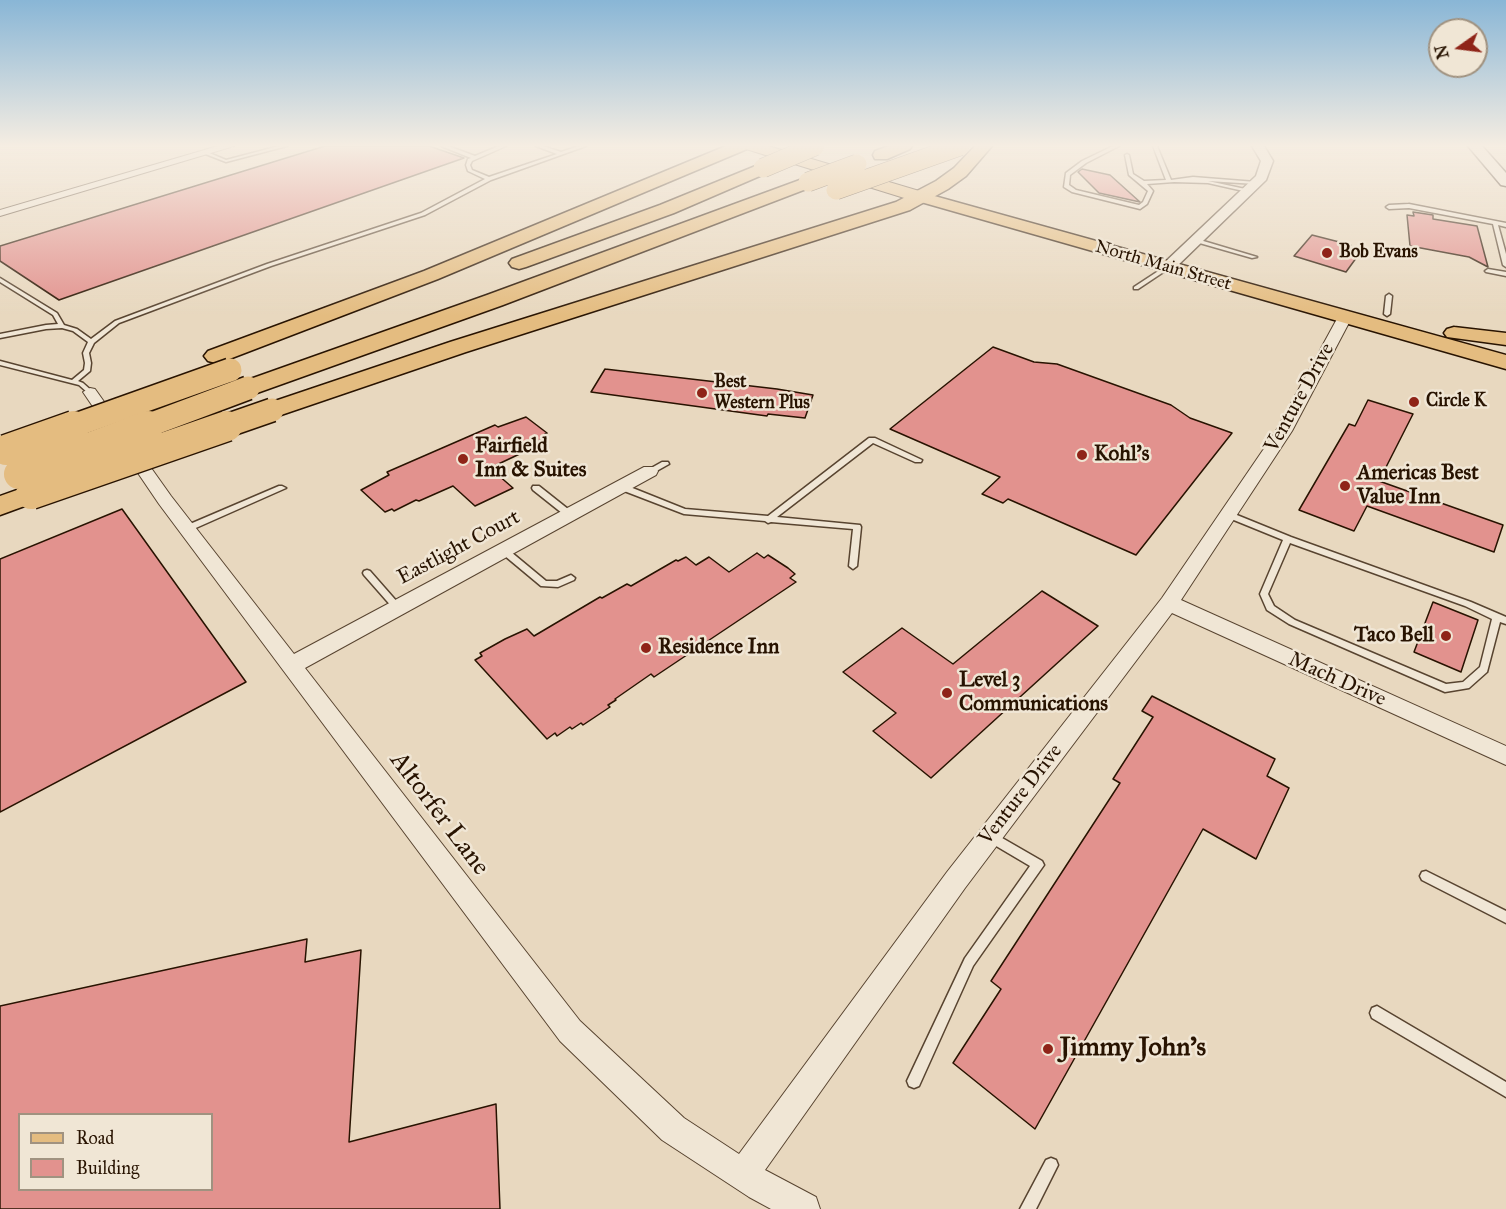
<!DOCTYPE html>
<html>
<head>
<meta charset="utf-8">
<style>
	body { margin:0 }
	#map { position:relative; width:1506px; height:1209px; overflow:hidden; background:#e8d8bf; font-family:"IM FELL Great Primer",serif }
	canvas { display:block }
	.legend { position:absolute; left:18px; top:1113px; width:195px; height:78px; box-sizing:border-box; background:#f0e6d5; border:2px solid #a09280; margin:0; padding:8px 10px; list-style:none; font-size:18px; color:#281301 }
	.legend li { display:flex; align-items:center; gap:12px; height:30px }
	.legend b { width:30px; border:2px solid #a09280 }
	.north { position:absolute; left:1428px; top:18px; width:60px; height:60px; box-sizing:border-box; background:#f0e6d5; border:2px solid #a09280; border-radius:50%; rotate:256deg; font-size:16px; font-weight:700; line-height:24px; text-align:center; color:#281301 }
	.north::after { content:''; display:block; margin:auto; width:21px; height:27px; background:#8f2418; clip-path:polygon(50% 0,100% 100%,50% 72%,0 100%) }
</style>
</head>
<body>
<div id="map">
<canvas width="1506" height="1209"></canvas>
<ul class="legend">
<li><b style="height:8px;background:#e4bc80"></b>Road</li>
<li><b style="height:16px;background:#e2928e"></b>Building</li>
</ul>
<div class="north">N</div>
</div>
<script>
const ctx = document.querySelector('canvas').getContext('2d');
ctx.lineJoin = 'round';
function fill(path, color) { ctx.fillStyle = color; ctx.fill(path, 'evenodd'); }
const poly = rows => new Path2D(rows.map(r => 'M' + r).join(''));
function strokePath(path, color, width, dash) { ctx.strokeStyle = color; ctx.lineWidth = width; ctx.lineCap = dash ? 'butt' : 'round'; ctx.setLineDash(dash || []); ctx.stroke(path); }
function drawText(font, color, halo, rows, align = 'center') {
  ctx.font = font + ' "IM FELL Great Primer",serif'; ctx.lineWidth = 5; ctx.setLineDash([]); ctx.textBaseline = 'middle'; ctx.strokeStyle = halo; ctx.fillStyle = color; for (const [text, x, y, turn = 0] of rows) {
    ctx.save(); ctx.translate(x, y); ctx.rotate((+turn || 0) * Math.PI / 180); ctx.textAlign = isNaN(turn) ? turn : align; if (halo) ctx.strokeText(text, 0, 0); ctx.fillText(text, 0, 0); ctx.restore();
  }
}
const building = poly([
	[325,146,429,146,464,158,59,300,0,261,0,246,325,146],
	[1082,169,1110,175,1140,202,1099,193,1078,172,1082,169],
	[1413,212,1433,215,1433,219,1477,226,1488,267,1469,257,1410,246,1407,215,1414,216,1413,212],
	[1312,235,1351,245,1350,247,1362,250,1346,272,1294,256,1312,235],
	[993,347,1034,362,1057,364,1171,405,1190,418,1232,433,1136,555,1008,499,1003,503,982,494,1000,477,890,429,993,347],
	[605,369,777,389,813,395,805,418,768,414,767,416,591,392,605,369],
	[1368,400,1413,414,1379,481,1503,525,1494,552,1367,506,1354,531,1299,510,1349,424,1355,426,1368,400],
	[526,417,547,433,542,436,545,438,525,447,528,450,490,468,513,488,475,506,453,486,419,501,416,500,394,511,392,509,385,512,361,490,389,475,387,472,495,425,498,427,526,417],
	[122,509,246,682,0,812,0,559,122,509],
	[757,553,764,558,768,555,788,568,795,574,790,578,796,582,654,677,651,674,615,699,616,700,608,705,610,707,583,725,581,723,572,729,570,727,557,736,555,733,547,739,475,660,482,656,480,653,505,639,527,629,534,636,600,597,602,598,627,584,631,586,676,560,678,561,686,557,696,565,709,557,729,572,757,553],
	[1042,591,1098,626,931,778,873,731,896,713,843,672,902,628,953,664,1042,591],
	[1433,602,1478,620,1461,672,1414,652,1433,602],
	[1152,696,1275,759,1267,776,1289,788,1256,859,1203,829,1035,1129,953,1063,1001,989,991,981,1120,783,1113,779,1153,717,1142,711,1152,696],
	[307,939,305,962,361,950,349,1142,496,1104,500,1209,0,1209,0,1006,307,939],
	[20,1114,212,1114,212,1190,20,1190,20,1114]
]);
fill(building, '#e2928e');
strokePath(building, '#281301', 1.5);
const service = poly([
	[279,146,287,146,226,162,203,153,207,152,226,160,279,146],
	[441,146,448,146,475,156,499,146,506,146,472,161,470,165,472,170,489,177,557,154,536,146,543,146,561,152,579,146,586,146,491,180,425,215,271,266,119,323,94,343,89,353,91,363,90,371,78,381,83,383,92,391,92,393,88,393,79,385,0,365,0,361,72,380,84,370,85,363,83,353,88,342,73,331,62,328,46,329,0,338,0,334,46,325,58,324,53,315,0,282,0,278,57,313,64,325,77,329,91,339,115,321,267,264,421,213,485,179,468,171,466,165,468,159,471,158,441,146],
	[1113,146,1119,146,1086,163,1070,175,1069,185,1076,190,1139,205,1143,202,1148,191,1129,175,1125,155,1127,154,1129,155,1133,174,1144,181,1166,180,1153,146,1157,146,1171,180,1193,177,1256,182,1258,183,1256,184,1208,181,1250,190,1250,191,1248,192,1208,183,1174,182,1147,184,1153,191,1147,204,1140,209,1072,192,1064,187,1066,173,1082,161,1113,146],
	[1409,204,1506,223,1506,227,1498,225,1506,254,1506,267,1503,265,1493,224,1409,208,1389,209,1386,207,1389,205,1409,204],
	[1196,240,1200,240,1257,257,1252,258,1196,242,1196,240],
	[1166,266,1171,267,1138,289,1134,289,1134,287,1166,266],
	[1488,269,1506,272,1506,276,1486,272,1485,271,1488,269],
	[1389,294,1392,296,1390,314,1387,316,1384,314,1386,296,1389,294],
	[869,438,875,438,922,460,921,462,915,462,873,443,777,517,860,525,861,527,857,566,853,569,849,566,853,529,771,522,768,523,765,521,684,514,619,489,618,487,622,485,625,485,685,509,768,516,869,438],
	[662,462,668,462,669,464,653,473,650,473,646,471,662,462],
	[279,486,282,486,286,488,189,531,183,531,182,529,183,527,279,486],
	[533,486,539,486,573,513,574,515,573,517,567,517,533,490,532,488,533,486],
	[1227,511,1291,537,1471,602,1506,617,1506,624,1500,622,1487,672,1469,688,1445,692,1289,624,1267,610,1260,594,1283,540,1224,516,1223,514,1227,511],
	[1290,543,1465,606,1492,619,1480,667,1463,682,1446,684,1295,620,1274,606,1268,594,1290,543],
	[502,546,505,547,546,581,557,581,571,575,575,578,574,580,558,587,541,586,499,551,498,549,499,547,502,546],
	[367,570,370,571,399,604,401,606,399,608,393,608,364,575,363,573,364,571,367,570],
	[990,831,1042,861,1044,865,973,966,919,1086,914,1088,909,1086,907,1081,965,958,1030,866,986,840,984,836,986,832,990,831],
	[1426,871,1506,911,1506,923,1422,880,1420,876,1422,872,1426,871],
	[1377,1006,1506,1082,1506,1097,1372,1018,1370,1013,1372,1008,1377,1006],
	[1051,1158,1056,1160,1058,1165,1036,1209,1020,1209,1046,1160,1051,1158]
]);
const minor = poly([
	[218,146,234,146,0,216,0,210,218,146],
	[1345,313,1352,317,1292,431,1181,600,1506,746,1506,765,1172,613,965,888,765,1170,816,1197,820,1209,771,1209,749,1197,662,1140,560,1041,159,504,83,392,90,388,95,389,171,496,294,654,644,467,656,467,658,471,656,475,305,668,580,1021,684,1118,739,1154,947,872,1162,598,1276,431,1338,317,1345,313]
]);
const tertiary = poly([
	[1252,146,1264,146,1273,161,1266,180,1173,270,1163,270,1160,267,1163,264,1256,176,1261,161,1252,146]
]);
const secondary = poly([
	[1468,146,1482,146,1506,173,1506,186,1501,185,1468,146]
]);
const primary = poly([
	[920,192,1506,355,1506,369,914,200,912,197,914,194,920,192],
	[1454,327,1506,333,1506,345,1447,337,1444,333,1447,329,1454,327]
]);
const trunk = poly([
	[743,146,768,146,926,193,929,197,926,201,914,201,746,149,743,146]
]);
const motorway = poly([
	[726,146,749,146,747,149,438,279,224,361,216,363,208,361,204,356,208,351,424,271,726,146],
	[889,146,912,146,910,149,887,159,875,159,873,155,875,151,889,146],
	[975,146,992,146,966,176,948,189,910,210,466,352,281,415,272,418,263,415,259,410,263,405,450,342,896,202,936,181,954,168,975,146],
	[763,163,769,164,772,168,769,172,674,213,526,267,519,269,512,267,509,263,512,259,660,205,763,163],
	[808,177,814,178,817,182,814,186,503,305,257,393,248,396,239,393,235,388,239,383,487,295,808,177],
	[31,485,41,488,45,494,41,500,0,515,0,496,31,485]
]);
strokePath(service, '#584430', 3);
strokePath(minor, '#584430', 2);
strokePath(tertiary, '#584430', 3);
strokePath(secondary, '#281301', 3);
strokePath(primary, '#281301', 3);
strokePath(trunk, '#281301', 2);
strokePath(motorway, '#281301', 3);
fill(service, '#f0e6d5');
fill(minor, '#f0e6d5');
fill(tertiary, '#f0e6d5');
fill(secondary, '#f0e6d5');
fill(primary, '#e4bc80');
fill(trunk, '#e4bc80');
fill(motorway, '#e4bc80');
const motorwayBridgeFar2 = poly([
	[763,168,815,146],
	[808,182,857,164],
	[836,190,960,146]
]);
const motorwayBridgeFar1 = poly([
	[70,427,230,370],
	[144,427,248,388],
	[223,427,272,410]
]);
const motorwayBridge = poly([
	[6,450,74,426],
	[19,474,148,426],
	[31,494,227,426]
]);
strokePath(motorwayBridgeFar2, '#281301', 20, []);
strokePath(motorwayBridgeFar1, '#281301', 26, []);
strokePath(motorwayBridge, '#281301', 33, []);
strokePath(motorwayBridgeFar2, '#e4bc80', 19);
strokePath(motorwayBridgeFar1, '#e4bc80', 23);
strokePath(motorwayBridge, '#e4bc80', 30);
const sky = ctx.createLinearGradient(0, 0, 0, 316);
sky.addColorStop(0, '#89b6d6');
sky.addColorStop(0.46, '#f5ede2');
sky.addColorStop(1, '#f5ede200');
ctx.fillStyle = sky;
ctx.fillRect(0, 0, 1506, 316);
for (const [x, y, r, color] of [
	[1327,253,6,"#8f2418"],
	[702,393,6,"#8f2418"],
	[1414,402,6,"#8f2418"],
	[1082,455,6,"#8f2418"],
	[463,459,6,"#8f2418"],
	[1345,486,6,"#8f2418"],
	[1446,636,6,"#8f2418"],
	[646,648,6,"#8f2418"],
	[947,693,6,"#8f2418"],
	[1048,1049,6,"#8f2418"]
]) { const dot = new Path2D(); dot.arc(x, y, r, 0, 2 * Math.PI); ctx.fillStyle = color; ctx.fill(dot); strokePath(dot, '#f0e6d5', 2); }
drawText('bold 18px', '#281301', '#f0e6d5', [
	["Bob Evans",1339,253],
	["Best",714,383],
	["Western Plus",714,404],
	["Circle K",1426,402]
], 'left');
drawText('18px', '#281301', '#f0e6d5', [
	["North Main Street",1163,266,16]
]);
drawText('21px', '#281301', '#f0e6d5', [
	["Venture Drive",1300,398,-61],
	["Eastlight Court",459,548,-28],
	["Mach Drive",1337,680,24],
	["Venture Drive",1021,795,-52]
]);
drawText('bold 21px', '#281301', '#f0e6d5', [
	["Fairfield",475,447],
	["Inn & Suites",475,471],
	["Kohl's",1094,455],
	["Americas Best",1357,474],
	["Value Inn",1357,498],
	["Taco Bell",1434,636,"right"],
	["Residence Inn",658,648],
	["Level 3",959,681],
	["Communications",959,705]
], 'left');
drawText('26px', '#281301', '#f0e6d5', [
	["Altorfer Lane",439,814,53]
]);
drawText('bold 26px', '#281301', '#f0e6d5', [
	["Jimmy John's",1060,1049]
], 'left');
</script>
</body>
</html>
